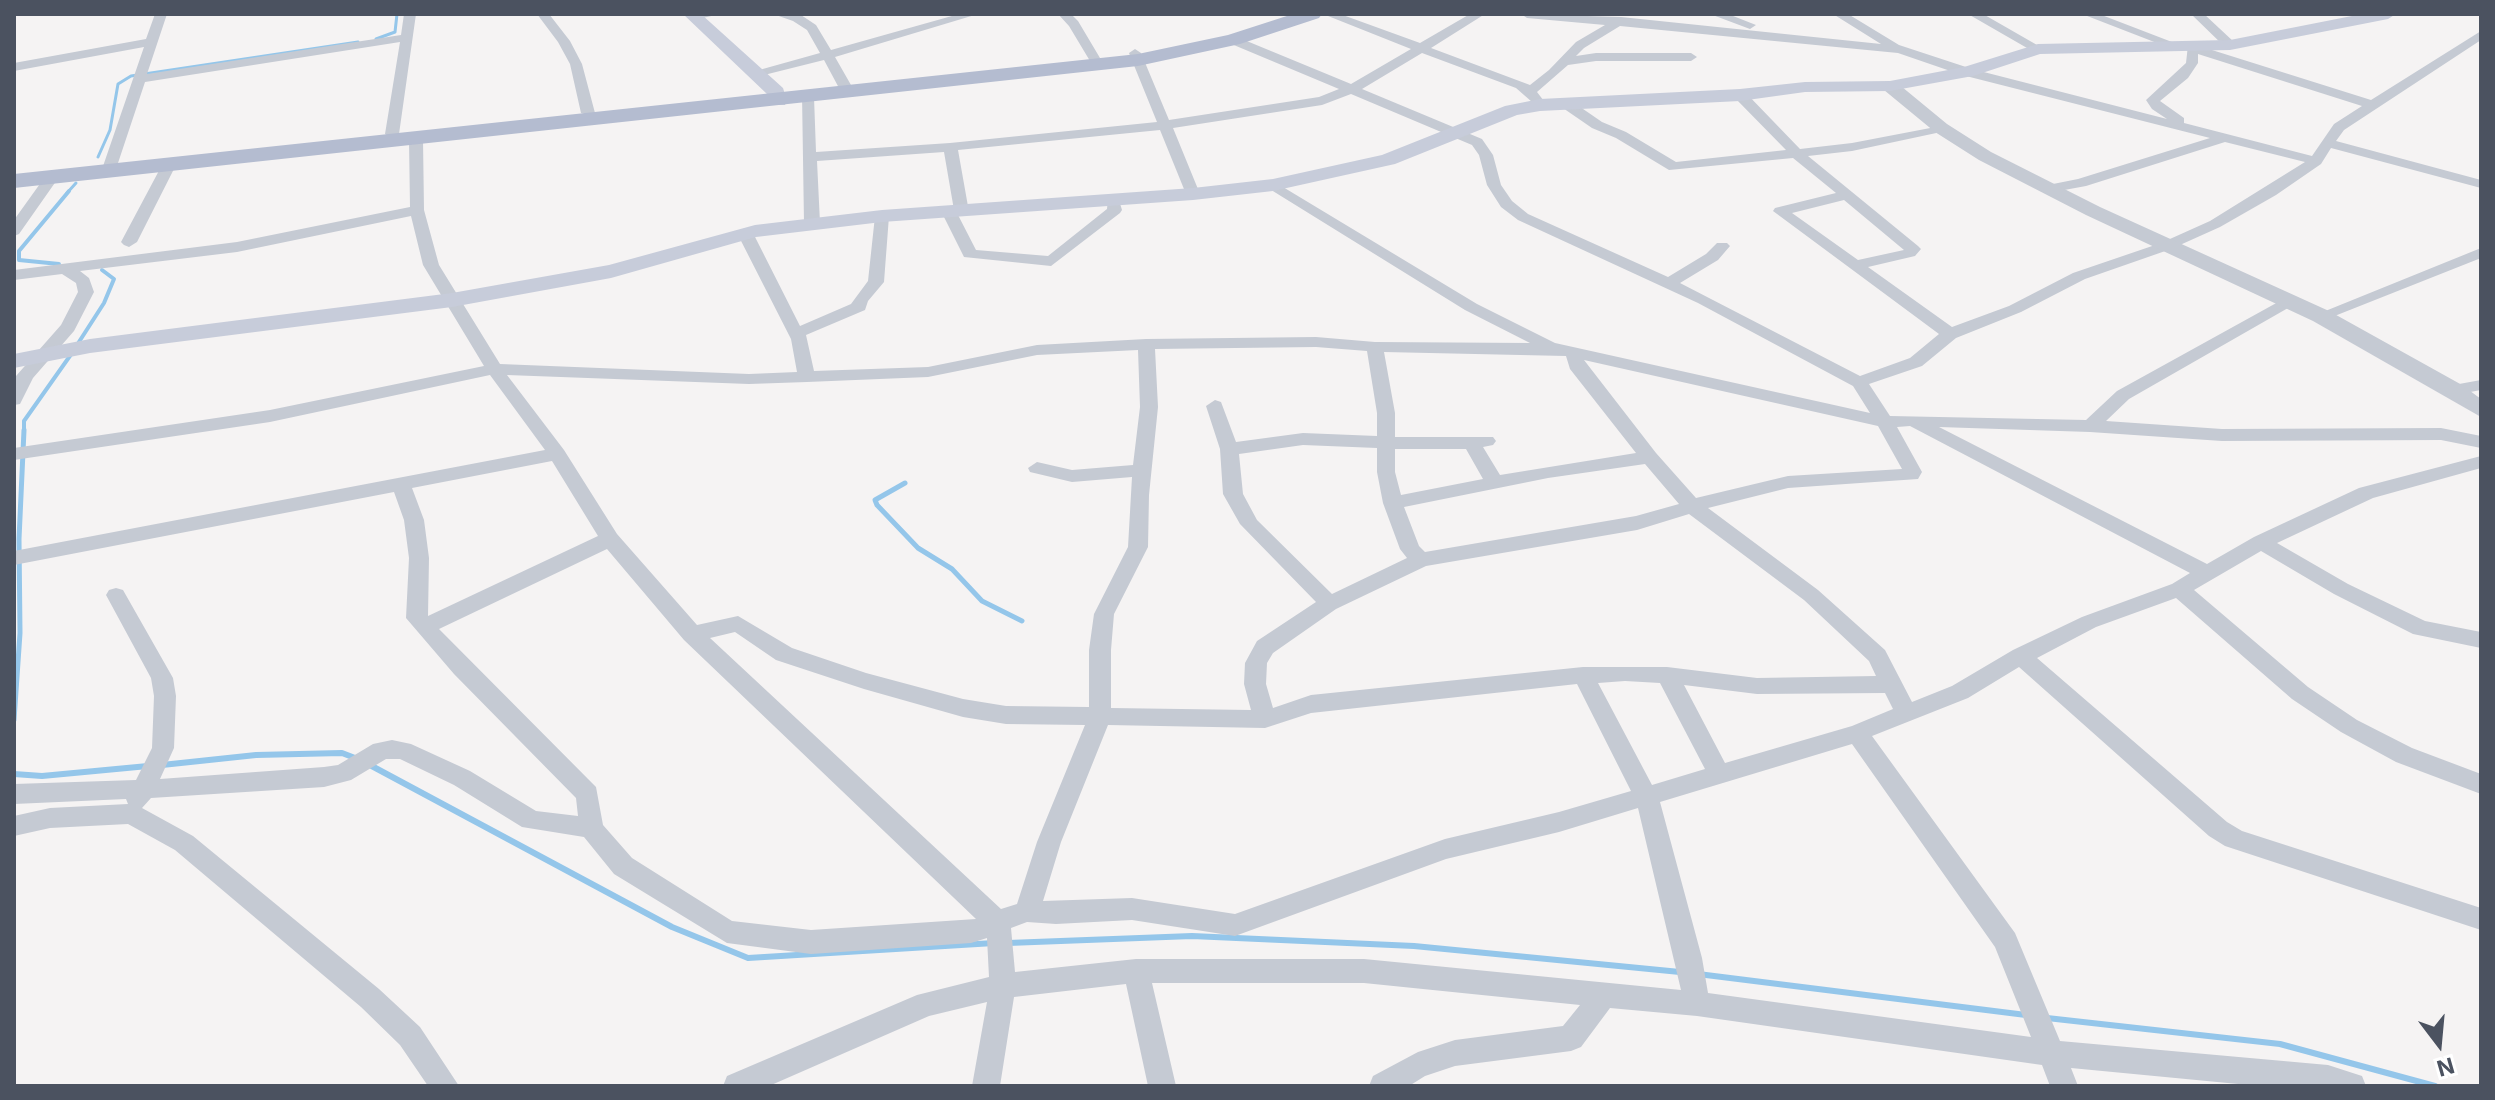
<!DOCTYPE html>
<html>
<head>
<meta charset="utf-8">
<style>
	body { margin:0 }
	#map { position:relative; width:2495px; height:1100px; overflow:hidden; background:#f5f3f3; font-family:Inter,sans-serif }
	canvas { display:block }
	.frame { position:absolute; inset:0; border:16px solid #4b5260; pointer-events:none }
	.north { position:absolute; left:2399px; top:1004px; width:80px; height:80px; -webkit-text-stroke:6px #fff; paint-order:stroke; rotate:164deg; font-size:22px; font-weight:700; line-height:32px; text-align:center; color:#4b5260 }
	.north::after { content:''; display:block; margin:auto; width:28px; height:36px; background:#4b5260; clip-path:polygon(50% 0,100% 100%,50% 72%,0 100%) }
</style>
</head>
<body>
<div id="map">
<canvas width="2495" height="1100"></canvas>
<div class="frame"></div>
<div class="north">N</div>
</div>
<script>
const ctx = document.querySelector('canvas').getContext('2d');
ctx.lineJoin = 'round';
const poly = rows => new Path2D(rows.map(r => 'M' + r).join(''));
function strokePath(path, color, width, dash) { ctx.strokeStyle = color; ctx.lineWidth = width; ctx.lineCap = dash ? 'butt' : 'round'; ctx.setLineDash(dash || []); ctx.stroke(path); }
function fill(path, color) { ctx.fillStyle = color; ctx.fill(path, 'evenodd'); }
strokePath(poly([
	[376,39,395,32,397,14],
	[98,157,110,130,118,84,131,76,358,42],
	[67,193,76,183]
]), '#94c6ea', 3);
strokePath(poly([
	[59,264,19,260,19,251,69,191],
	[77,345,104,303,114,279,102,270],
	[24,432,24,421,72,353]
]), '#94c6ea', 4);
strokePath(poly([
	[905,483,875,500,877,505,918,548,952,569,982,601,1022,621],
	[14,720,20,633,19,539,24,430]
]), '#94c6ea', 5);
strokePath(poly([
	[368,764,672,927,748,958,994,943],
	[162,765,256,755,342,753,355,758],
	[14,774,42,776,148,766],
	[1008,943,1192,936,1414,946,1680,972],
	[1698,974,2026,1015],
	[2047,1018,2280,1044,2435,1086]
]), '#94c6ea', 6);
fill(poly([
	[155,14,167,14,147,74,401,35,404,14,416,14,399,134,392,138,385,134,400,42,145,82,115,172,108,176,103,175,101,172,144,47,14,71,14,63,146,39,155,14],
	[537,14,549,14,570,41,582,64,595,113,593,116,581,113,570,64,558,42,537,14],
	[689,14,720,14,694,20,690,19,689,14],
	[773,14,801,15,816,25,831,50,959,14,978,14,835,57,851,85,844,89,839,88,824,60,752,78,752,72,820,53,807,30,793,21,773,14],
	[1058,14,1071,14,1078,21,1100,58,1098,61,1090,61,1069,26,1058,14],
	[1323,14,1340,14,1420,43,1470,14,1485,14,1431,48,1530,85,1549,70,1576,42,1605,25,1527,18,1521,14,1621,17,1881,44,1833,14,1848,14,1899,45,1972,69,2167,119,2152,109,2146,100,2186,63,2188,45,2196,45,2371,100,2481,31,2481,40,2344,130,2336,141,2481,180,2481,188,2331,148,2321,164,2276,195,2220,227,2171,249,2085,279,2021,312,1956,338,1922,366,1869,384,1890,416,2086,420,2117,391,2289,296,2297,301,2295,304,2129,399,2106,421,2222,429,2441,428,2481,436,2481,448,2441,440,2222,441,2090,432,1939,427,2207,564,2254,537,2359,488,2481,456,2481,468,2373,498,2277,543,2348,584,2425,621,2481,632,2481,648,2413,634,2334,594,2261,551,2194,590,2308,687,2357,720,2412,748,2481,774,2481,794,2396,762,2341,732,2292,699,2176,598,2096,627,2037,658,2227,822,2242,831,2481,908,2481,930,2225,846,2209,836,2019,667,1968,698,1872,736,2015,933,2060,1041,2328,1065,2362,1076,2366,1086,2259,1086,2071,1068,2078,1086,2050,1086,2042,1065,1697,1016,1610,1008,1581,1047,1571,1051,1455,1066,1425,1076,1409,1086,1369,1086,1373,1076,1418,1052,1455,1040,1563,1026,1580,1005,1364,983,1152,983,1176,1086,1148,1086,1126,984,1014,997,1000,1086,972,1086,987,1002,929,1016,769,1086,723,1086,727,1076,917,995,989,977,987,938,971,943,811,954,727,943,614,874,584,837,522,827,454,785,400,759,386,759,351,780,324,787,151,798,142,808,193,836,379,989,420,1027,459,1086,428,1086,400,1045,361,1007,175,850,128,824,50,828,14,836,14,816,50,808,128,804,126,799,14,804,14,784,136,780,152,748,154,696,151,678,106,595,109,590,116,588,123,590,173,678,176,696,174,748,160,779,324,767,338,765,373,744,392,740,411,744,470,771,536,811,578,816,576,798,454,674,406,618,409,558,404,520,394,492,14,565,14,551,545,450,490,375,270,422,14,460,14,448,270,410,484,366,423,265,411,216,237,252,80,271,89,278,94,292,74,331,33,378,20,404,14,405,16,376,61,325,78,292,76,283,62,274,14,280,14,270,237,242,410,207,409,140,416,136,423,140,424,210,439,265,500,364,749,374,797,372,791,339,737,233,745,228,753,233,800,326,851,304,868,281,875,216,882,212,889,216,884,282,868,301,865,310,806,335,814,371,928,367,1037,345,1146,339,1316,337,1375,342,1530,343,1465,310,1268,188,1268,182,1273,181,1477,304,1555,343,1870,413,1853,386,1698,303,1518,220,1501,207,1487,185,1479,155,1472,145,1351,94,1322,105,1173,128,1200,194,1193,198,1186,194,1160,130,958,150,969,212,967,215,958,215,976,250,1048,256,1107,209,1108,197,1118,197,1122,210,1120,213,1051,266,964,257,942,213,944,210,954,210,944,152,817,161,820,223,812,228,804,223,802,94,814,97,816,152,950,143,1157,122,1129,53,1135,49,1141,53,1169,120,1319,97,1339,89,1229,43,1229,37,1237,37,1351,84,1411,49,1323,14],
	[1620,26,1898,53,1962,75,2210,138,2078,179,2043,186,2043,192,2048,193,2086,186,2225,142,2305,162,2210,221,2161,243,2073,273,2009,306,1952,327,1868,267,1915,256,1921,249,1918,246,1808,156,1852,151,1941,132,1946,131,1946,125,1852,143,1800,149,1745,92,1740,91,1733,95,1735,98,1786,150,1676,162,1626,132,1602,122,1570,100,1560,100,1560,106,1592,128,1616,138,1669,170,1793,158,1836,193,1775,208,1773,211,1939,334,1910,358,1860,376,1680,283,1718,260,1730,246,1727,243,1717,243,1706,254,1668,277,1528,214,1512,201,1501,185,1493,155,1482,139,1362,89,1422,53,1516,88,1540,109,1547,105,1537,92,1568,65,1596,61,1691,61,1697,57,1691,53,1596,53,1576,56,1584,48,1620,26],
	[2198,54,2362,106,2334,124,2312,156,2184,123,2184,118,2160,101,2188,78,2198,63,2198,54],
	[1844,200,1904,250,1858,260,1792,213,1844,200],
	[1316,347,1367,351,1377,413,1377,436,1303,433,1236,442,1221,402,1215,400,1206,406,1220,449,1223,494,1240,524,1316,602,1257,641,1245,663,1244,684,1251,710,1111,708,1111,650,1114,614,1148,547,1149,495,1158,407,1155,349,1316,347],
	[1138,350,1140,407,1133,465,1072,470,1037,462,1028,468,1030,472,1072,482,1132,477,1128,547,1094,614,1089,650,1089,707,1006,706,963,699,866,673,792,648,738,616,697,625,617,534,564,450,507,375,749,384,807,382,928,377,1037,355,1138,350],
	[1384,352,1566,356,1570,369,1636,453,1500,475,1483,447,1493,445,1496,441,1493,437,1395,437,1395,413,1384,352],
	[1584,360,1878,426,1902,469,1788,476,1696,498,1656,453,1584,360],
	[1910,426,2190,573,2172,584,2082,617,2013,650,1952,686,1912,702,1885,650,1818,590,1708,508,1788,488,1918,479,1922,472,1897,427,1910,426],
	[1303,445,1377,448,1377,472,1383,503,1400,549,1407,558,1332,594,1257,520,1243,494,1239,454,1303,445],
	[1395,449,1466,449,1483,479,1401,495,1395,472,1395,449],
	[552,461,598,536,428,616,429,558,424,520,412,488,552,461],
	[1645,464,1679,504,1636,516,1425,552,1419,546,1404,507,1548,478,1645,464],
	[1689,514,1804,600,1869,661,1876,676,1757,678,1667,667,1583,667,1311,695,1273,708,1266,684,1267,663,1273,653,1336,609,1426,566,1637,530,1689,514],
	[607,549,684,640,976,919,811,930,732,921,632,858,603,825,596,787,439,629,607,549],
	[735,632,776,660,864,689,963,717,1006,724,1085,725,1037,842,1017,904,1001,909,710,638,735,632],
	[1625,681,1660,683,1705,769,1652,785,1598,683,1625,681],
	[1577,684,1631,791,1559,812,1445,839,1235,914,1132,898,1043,901,1061,842,1108,725,1265,728,1311,713,1577,684],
	[1684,685,1757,694,1885,693,1893,709,1852,726,1725,763,1684,685],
	[1852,744,1995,947,2031,1037,1708,993,1702,958,1660,802,1852,744],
	[1638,808,1681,990,1364,959,1136,959,1015,972,1011,928,1027,922,1056,924,1132,920,1235,936,1446,859,1559,832,1638,808],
	[1710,14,1728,14,1756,25,1750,29,1710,14],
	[1968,14,1983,14,2044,49,2034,52,1968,14],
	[2082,14,2099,14,2185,47,2175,50,2082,14],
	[2191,14,2204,14,2234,42,2234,48,2226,48,2191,14],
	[169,161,176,165,137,242,129,247,124,245,121,242,162,165,169,161],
	[52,173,59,177,19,234,14,236,14,220,47,174,52,173],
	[2481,248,2481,258,2327,319,2321,321,2313,316,2481,248],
	[2481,380,2481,390,2454,395,2445,390,2448,386,2481,380]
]), '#c5cad3');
fill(poly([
	[1890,81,1896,82,1947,124,1991,152,2100,207,2329,311,2462,385,2481,399,2481,417,2313,321,2086,215,1979,160,1935,132,1884,90,1882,86,1884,82,1890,81]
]), '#c5cad3');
fill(poly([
	[683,14,701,14,783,88,787,101,785,105,771,105,767,94,683,14],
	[2362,14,2396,14,2388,19,2230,50,2040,54,1973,76,1890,91,1805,92,1740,101,1540,111,1517,115,1395,164,1273,191,1193,200,882,222,756,237,611,278,452,307,90,353,14,368,14,354,90,339,452,293,609,265,755,225,882,210,1193,188,1273,179,1382,155,1505,106,1540,99,1740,89,1805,82,1890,81,1964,67,2038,44,2230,40,2362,14]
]), '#c7ccda');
fill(poly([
	[1293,14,1322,14,1319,18,1240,44,1138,66,14,188,14,174,1138,54,1228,35,1293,14]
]), '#b4bcd0');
</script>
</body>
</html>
